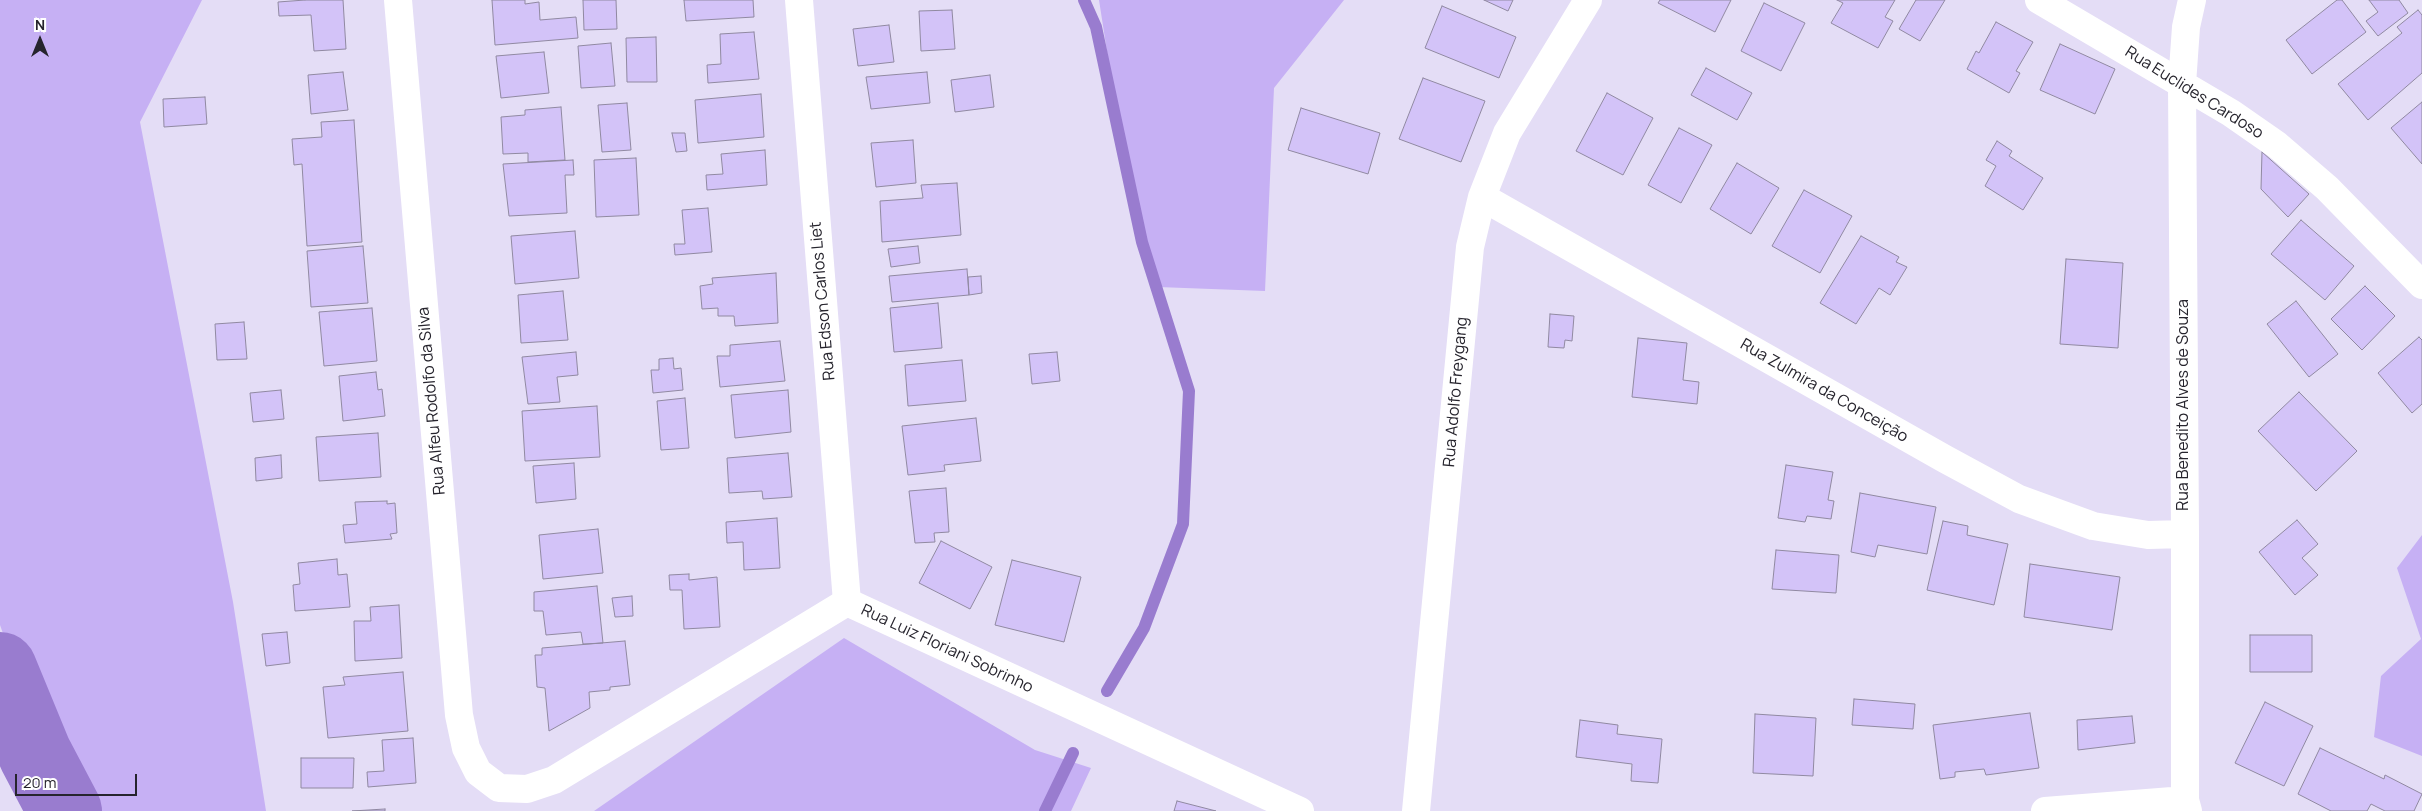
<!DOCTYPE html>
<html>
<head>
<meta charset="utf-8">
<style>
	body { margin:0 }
	#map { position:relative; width:2422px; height:811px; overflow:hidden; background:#e4ddf6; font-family:Manrope,sans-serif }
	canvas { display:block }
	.north { position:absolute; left:15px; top:15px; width:50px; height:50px; -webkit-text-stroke:4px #fff; paint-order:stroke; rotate:0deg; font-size:14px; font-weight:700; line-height:20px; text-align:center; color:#26242d }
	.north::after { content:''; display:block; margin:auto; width:18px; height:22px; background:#26242d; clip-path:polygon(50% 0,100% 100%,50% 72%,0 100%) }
	.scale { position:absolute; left:15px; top:774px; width:122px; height:22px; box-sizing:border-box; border:2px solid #26242d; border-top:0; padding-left:6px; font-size:15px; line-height:18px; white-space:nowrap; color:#26242d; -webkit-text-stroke:4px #fff; paint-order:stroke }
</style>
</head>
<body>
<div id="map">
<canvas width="2422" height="811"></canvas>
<div class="north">N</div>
<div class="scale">20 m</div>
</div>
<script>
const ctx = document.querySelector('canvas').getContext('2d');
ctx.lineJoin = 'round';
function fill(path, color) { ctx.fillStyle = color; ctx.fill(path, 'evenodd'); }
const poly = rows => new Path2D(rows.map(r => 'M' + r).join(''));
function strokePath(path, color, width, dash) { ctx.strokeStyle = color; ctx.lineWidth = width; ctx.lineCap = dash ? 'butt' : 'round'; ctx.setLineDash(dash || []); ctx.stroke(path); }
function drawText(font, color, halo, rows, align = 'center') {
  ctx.font = font + ' Manrope,sans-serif'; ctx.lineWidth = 4; ctx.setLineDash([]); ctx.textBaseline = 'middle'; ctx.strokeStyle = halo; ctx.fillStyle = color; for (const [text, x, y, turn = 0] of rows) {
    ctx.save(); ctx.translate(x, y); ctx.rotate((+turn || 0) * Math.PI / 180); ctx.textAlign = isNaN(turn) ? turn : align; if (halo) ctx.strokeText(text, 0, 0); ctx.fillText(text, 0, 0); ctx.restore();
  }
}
fill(poly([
	[0,0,202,0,140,122,233,602,266,811,90,811,16,670,0,625],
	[1099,0,1344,0,1274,88,1265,291,1158,287,1135,232],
	[2422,535,2422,756,2374,737,2381,676,2421,639,2397,568],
	[844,638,1035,750,1091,768,1071,811,594,811]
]), '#c6b0f4');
strokePath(poly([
	[1084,0,1096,27,1142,242,1189,391,1183,524,1144,628,1107,691],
	[1045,811,1073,753]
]), '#997ccf', 12);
strokePath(poly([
	[0,669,35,754,65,811]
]), '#997ccf', 74);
const building = poly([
	[305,0,343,0,346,49,314,51,311,15,279,16,278,2,305,0],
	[492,0,525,0,525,4,539,2,540,20,576,17,578,38,495,45,492,0],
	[583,0,616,0,617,29,584,30,583,0],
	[684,0,753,0,754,17,686,21,684,0],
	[1484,0,1513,0,1508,11,1484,0],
	[1660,0,1731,0,1715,32,1658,3,1660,0],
	[1837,0,1895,0,1885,17,1893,21,1878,48,1831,23,1843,3,1837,0],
	[1916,0,1945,0,1920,41,1899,29,1916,0],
	[2337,0,2342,0,2366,32,2312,74,2286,40,2337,0],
	[2369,0,2399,0,2408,13,2378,36,2366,21,2378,12,2369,0],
	[1764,3,1805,23,1781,71,1741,51,1764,3],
	[1442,6,1516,37,1499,78,1425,48,1442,6],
	[952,10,955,49,921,51,919,11,952,10],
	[2418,10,2422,15,2422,73,2368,120,2338,84,2402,33,2397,27,2418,10],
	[1996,22,2033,42,2016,71,2020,73,2009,93,1967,69,1976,51,1979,53,1996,22],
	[889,25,894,62,858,66,853,29,889,25],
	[754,32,759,79,708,83,707,65,721,64,720,34,754,32],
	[656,37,657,82,627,82,626,38,656,37],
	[611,43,615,86,581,88,578,46,611,43],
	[2060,44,2115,69,2095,114,2040,90,2060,44],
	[544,52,549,93,501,98,496,56,544,52],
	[1706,68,1752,93,1737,120,1691,95,1706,68],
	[343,72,348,110,311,114,308,75,343,72],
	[927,72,930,103,871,109,866,77,927,72],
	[990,75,994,107,955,112,951,80,990,75],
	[1423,78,1485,101,1461,162,1399,139,1423,78],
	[1607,93,1653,118,1623,175,1576,151,1607,93],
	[761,94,764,137,698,143,695,100,761,94],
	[205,97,207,124,164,127,163,99,205,97],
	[2422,102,2422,164,2391,128,2422,102],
	[627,103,631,150,602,152,598,105,627,103],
	[561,107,565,160,528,162,528,153,503,154,501,117,525,115,525,110,561,107],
	[1301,108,1380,133,1368,174,1288,150,1301,108],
	[354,120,362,242,307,246,302,164,294,165,292,139,322,137,321,122,354,120],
	[1679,128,1712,145,1681,203,1648,185,1679,128],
	[672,133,685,133,687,151,676,152,672,133],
	[913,140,916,183,876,187,871,143,913,140],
	[1997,141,2012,151,2009,156,2043,178,2023,210,1985,186,1996,166,1986,160,1997,141],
	[765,150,767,185,707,190,706,175,723,174,721,154,765,150],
	[2262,152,2309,194,2288,217,2261,189,2262,152],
	[636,158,639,215,596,217,594,160,636,158],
	[573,160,574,175,565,175,567,213,509,216,503,164,573,160],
	[1737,163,1779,188,1751,234,1710,209,1737,163],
	[957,183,961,235,882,242,880,201,923,198,921,185,957,183],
	[1804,190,1852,216,1820,273,1772,246,1804,190],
	[708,208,712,252,675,255,674,244,685,244,682,210,708,208],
	[2301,220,2354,266,2325,300,2271,254,2301,220],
	[575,231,579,278,515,284,511,236,575,231],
	[1861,236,1899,257,1896,262,1907,267,1890,295,1879,288,1856,324,1820,303,1861,236],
	[363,246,368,303,311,307,307,251,363,246],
	[918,246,920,263,891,267,888,249,918,246],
	[2066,259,2123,263,2118,348,2060,344,2066,259],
	[967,269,969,295,892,302,889,276,967,269],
	[776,273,778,323,735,326,734,316,718,316,718,308,702,309,700,286,713,284,712,278,776,273],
	[981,276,982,293,969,295,968,277,981,276],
	[2365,286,2395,316,2362,350,2331,319,2365,286],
	[563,291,568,340,521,343,518,295,563,291],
	[2296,301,2338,354,2309,377,2267,324,2296,301],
	[938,303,942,348,894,352,890,308,938,303],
	[372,308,377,361,324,366,319,312,372,308],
	[1550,314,1574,316,1572,341,1565,340,1564,348,1548,347,1550,314],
	[244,322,247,359,217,360,215,324,244,322],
	[2419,337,2422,340,2422,404,2412,413,2378,373,2419,337],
	[1638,338,1687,343,1683,380,1699,382,1697,404,1632,397,1638,338],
	[780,341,785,381,720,387,717,356,730,356,730,345,780,341],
	[576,352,578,375,557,377,560,402,528,404,522,357,576,352],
	[1057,352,1060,381,1032,384,1029,354,1057,352],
	[673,358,674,369,681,368,683,390,653,393,651,370,659,370,659,359,673,358],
	[962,360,966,401,908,406,905,365,962,360],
	[376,372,378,390,382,389,385,416,343,421,339,376,376,372],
	[281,390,284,419,253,422,250,393,281,390],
	[788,390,791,432,735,438,731,395,788,390],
	[2299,392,2357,451,2316,491,2258,431,2299,392],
	[685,398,689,448,661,450,657,401,685,398],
	[597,406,600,457,525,461,522,411,597,406],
	[976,418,981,461,944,465,945,471,908,475,902,426,976,418],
	[378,433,381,477,319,481,316,437,378,433],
	[788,453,792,497,763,499,762,491,729,493,727,458,788,453],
	[281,455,282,478,256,481,255,458,281,455],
	[574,463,576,499,536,503,533,466,574,463],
	[1786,465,1833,472,1828,500,1834,501,1831,519,1807,516,1805,522,1778,518,1786,465],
	[946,488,949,532,934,533,935,542,915,543,909,491,946,488],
	[1860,493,1936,507,1927,554,1878,545,1875,557,1851,552,1860,493],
	[387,501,387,504,395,503,397,533,390,534,392,539,345,543,343,525,357,524,355,502,387,501],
	[777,518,780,568,744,570,743,542,727,543,726,522,777,518],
	[2297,520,2318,544,2302,558,2318,575,2295,595,2259,552,2297,520],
	[1943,521,1968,526,1967,535,2008,544,1994,605,1927,590,1943,521],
	[598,529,603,573,543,579,539,535,598,529],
	[941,541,992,567,970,609,919,583,941,541],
	[1776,550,1839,555,1836,593,1772,589,1776,550],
	[337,559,338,575,347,574,350,607,295,611,293,585,300,584,298,563,337,559],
	[1012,560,1081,577,1064,642,995,625,1012,560],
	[2030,564,2120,577,2112,630,2024,617,2030,564],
	[689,574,689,580,717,577,720,627,684,629,682,590,670,590,669,575,689,574],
	[597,586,603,643,583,644,581,632,546,635,543,611,534,611,534,592,597,586],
	[632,596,633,616,615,617,612,598,632,596],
	[399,605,402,658,355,661,354,621,371,621,370,607,399,605],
	[287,632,290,663,266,666,262,634,287,632],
	[2250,635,2312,635,2312,672,2250,672,2250,635],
	[625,641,630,685,610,687,610,690,589,692,590,708,549,731,545,688,537,687,535,655,542,655,542,648,625,641],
	[403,672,408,731,328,738,323,687,345,685,343,677,403,672],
	[1854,699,1915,704,1913,729,1852,725,1854,699],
	[2265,702,2313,726,2284,786,2235,763,2265,702],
	[2030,713,2039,768,1986,775,1984,769,1955,772,1955,777,1940,779,1933,725,2030,713],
	[1755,714,1816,718,1813,776,1753,773,1755,714],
	[2132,716,2135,743,2078,750,2077,720,2132,716],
	[1580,720,1618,725,1617,734,1662,739,1658,783,1631,781,1632,764,1576,757,1580,720],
	[413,738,416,783,368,787,367,772,384,771,382,740,413,738],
	[2320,748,2384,779,2385,775,2422,794,2414,811,2385,811,2371,804,2367,811,2331,811,2298,794,2320,748],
	[301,758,354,758,353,788,301,788,301,758],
	[1177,801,1216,811,1174,811,1177,801],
	[385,809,385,811,352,811,385,809]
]);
fill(building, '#d3c3f8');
strokePath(building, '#9089a1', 1);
strokePath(poly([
	[799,0,847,602],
	[2039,0,2231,113,2277,145,2327,188,2422,285],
	[1482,197,1945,459,2019,499,2093,526,2148,535,2185,534],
	[1416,811,1470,247,1482,197,1507,133,1588,0],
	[2045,811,2185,800],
	[2188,811,2185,800,2185,534,2182,84,2186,27,2192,0]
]), '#fff', 28);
strokePath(poly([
	[398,0,459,715,466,748,478,772,499,788,527,789,554,780,847,602,1300,811]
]), '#fff', 28);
drawText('16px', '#26242d', '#fff', [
	["Rua Euclides Cardoso",2194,93,32],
	["Rua Edson Carlos Liet",823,301,-95],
	["Rua Zulmira da Conceição",1824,391,30],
	["Rua Adolfo Freygang",1456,392,-85],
	["Rua Alfeu Rodolfo da Silva",432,401,-95],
	["Rua Benedito Alves de Souza",2184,405,-90],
	["Rua Luiz Floriani Sobrinho",947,649,25]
]);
</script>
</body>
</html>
